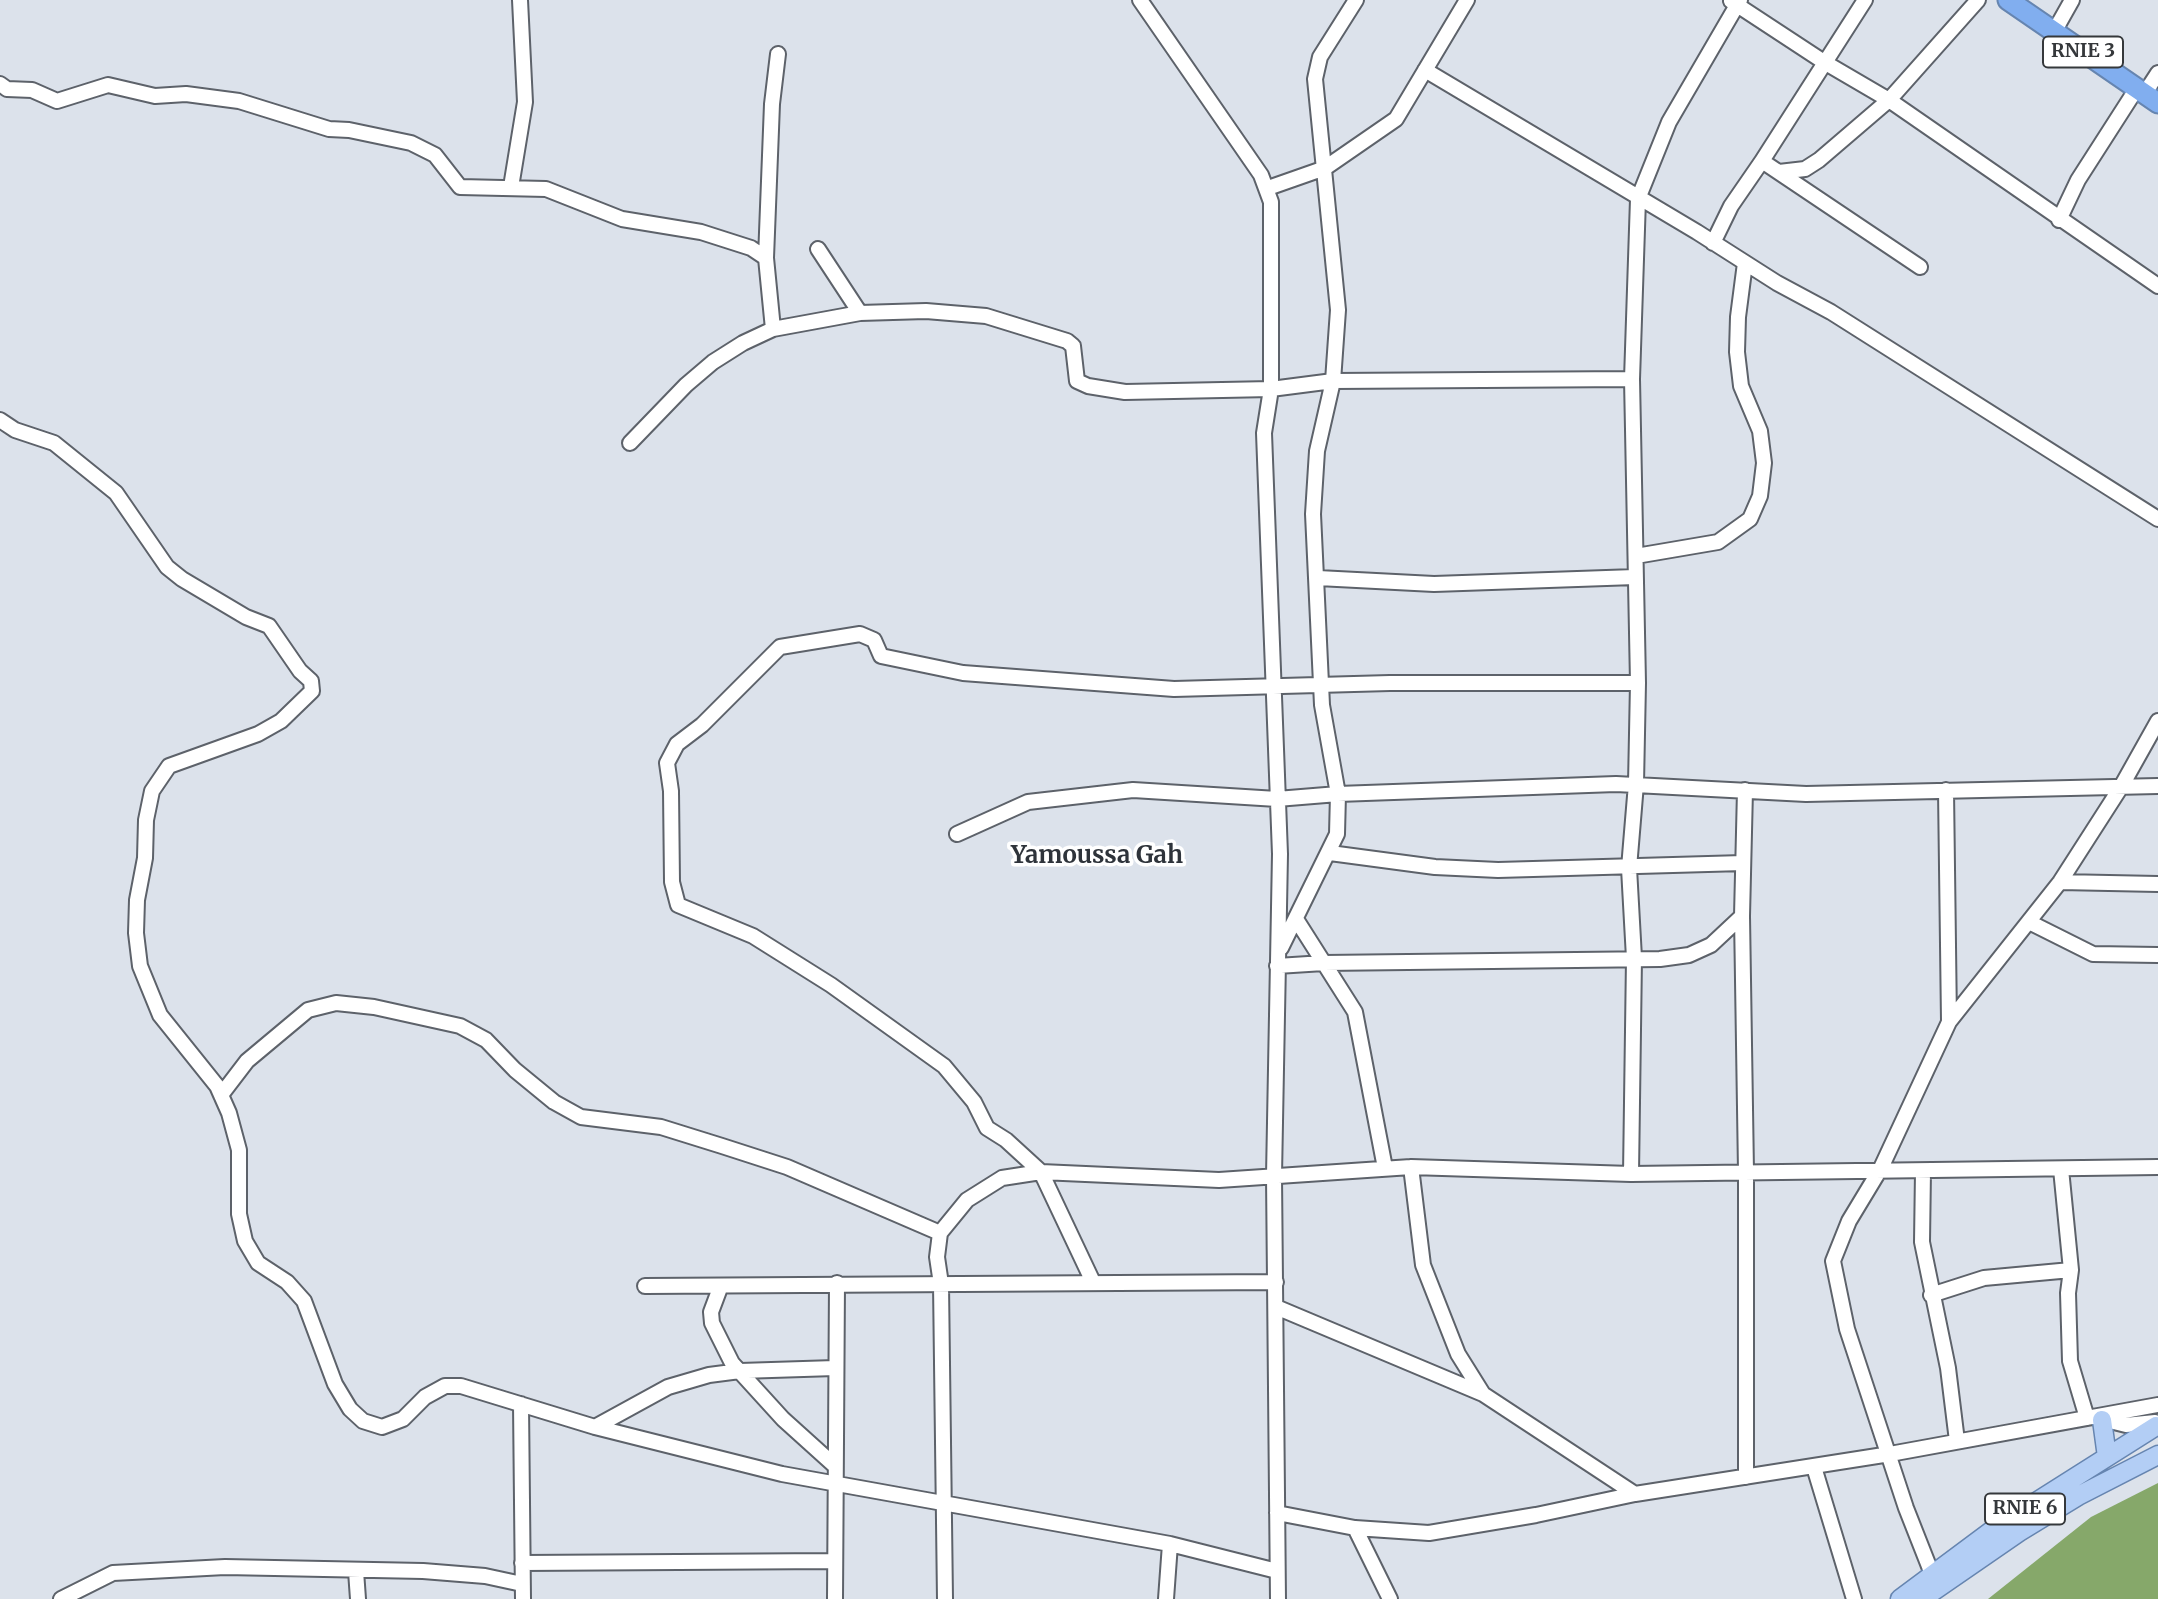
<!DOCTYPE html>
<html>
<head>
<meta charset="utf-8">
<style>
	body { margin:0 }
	canvas { display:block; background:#dce2eb }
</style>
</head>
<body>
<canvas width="2158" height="1599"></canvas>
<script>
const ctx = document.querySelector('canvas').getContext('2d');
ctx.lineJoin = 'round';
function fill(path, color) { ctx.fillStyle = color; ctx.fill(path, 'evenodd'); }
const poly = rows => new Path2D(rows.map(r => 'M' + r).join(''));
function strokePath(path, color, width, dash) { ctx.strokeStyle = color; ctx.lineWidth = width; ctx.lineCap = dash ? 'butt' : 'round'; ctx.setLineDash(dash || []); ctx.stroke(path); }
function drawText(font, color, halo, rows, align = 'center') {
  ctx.font = font + ' Merriweather,serif'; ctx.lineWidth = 7; ctx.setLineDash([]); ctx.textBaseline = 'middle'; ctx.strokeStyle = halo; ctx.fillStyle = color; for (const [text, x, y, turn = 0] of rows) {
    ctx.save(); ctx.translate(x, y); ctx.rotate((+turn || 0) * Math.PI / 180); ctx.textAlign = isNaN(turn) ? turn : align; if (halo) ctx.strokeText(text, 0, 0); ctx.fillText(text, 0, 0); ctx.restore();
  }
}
fill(poly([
	[2158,1483,2158,1599,1988,1599,2091,1517]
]), '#86a86a');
const minor = poly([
	[1140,0,1261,175,1271,202,1271,389,1264,433,1280,854,1274,1176,1278,1599],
	[1731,1,1824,62,1889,100,2158,286],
	[2054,32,2072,0],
	[1425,70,1697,232,1777,283,1831,312,2158,519],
	[0,84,7,89,32,90,57,101,108,85,155,96,186,94,239,101,329,129,349,130,411,143,435,155,460,187,546,189,622,219,701,232,751,248,766,258],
	[2145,93,2158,73],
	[1762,161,1865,0],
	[1779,172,1805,169,1819,160,1889,100,1978,0],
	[511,187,525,102,520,0],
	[1268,188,1325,168,1396,119,1467,0],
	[2059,220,2078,180,2137,88],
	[1713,243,1731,206,1762,161,1920,267],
	[818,249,860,313],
	[773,329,766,258,772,104,778,54],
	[0,420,15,430,54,443,116,493,167,567,182,579,246,617,269,626,300,671,311,681,312,691,281,721,258,734,169,766,152,791,146,820,145,858,137,900,136,933,140,966,160,1015,217,1086,229,1113,239,1150,239,1214,245,1241,258,1263,287,1282,304,1301,335,1384,350,1409,363,1421,382,1427,403,1419,425,1397,445,1386,461,1386,595,1427,782,1474,1170,1544,1277,1571],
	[630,443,686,385,713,362,743,343,773,329,860,313,926,311,986,316,1067,341,1073,346,1077,381,1088,386,1125,392,1271,389,1333,381,1632,379],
	[1636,556,1718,542,1750,519,1760,496,1764,463,1760,431,1741,386,1737,352,1738,317,1745,263],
	[1318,578,1434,584,1635,577],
	[1745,790,1742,916,1746,1172,1746,1477],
	[1946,790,1949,1022],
	[957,834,1028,802,1133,790,1277,799,1338,794,1616,784,1806,794,2158,786],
	[1330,853,1435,867,1498,870,1743,863],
	[2060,882,2158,884],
	[1296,919,1355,1012,1385,1168],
	[2029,922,2093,954,2158,955],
	[1281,948,1337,834,1338,794,1322,705,1313,514,1317,451,1333,381,1338,310,1315,79,1320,57,1356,0],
	[1277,966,1324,963,1660,959,1689,955,1711,945,1742,916],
	[221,1095,247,1061,308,1010,336,1003,374,1007,460,1026,486,1040,515,1070,554,1102,581,1117,661,1127,722,1146,787,1167,940,1233],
	[1411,1167,1423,1265,1458,1354,1483,1394],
	[2061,1169,2071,1270,2068,1293,2070,1361,2087,1418],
	[1923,1171,1922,1242,1948,1368,1957,1441],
	[1631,1174,1634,958,1629,868,1636,784,1638,683,1632,379,1638,199,1669,122,1740,0],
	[1093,1282,1041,1172,1006,1140,987,1128,974,1102,944,1066,831,985,753,936,678,905,672,882,671,791,667,763,677,744,702,725,780,647,860,634,874,640,881,656,963,673,1174,689,1390,683,1638,683],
	[645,1286,1276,1282],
	[720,1288,711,1312,712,1323,732,1363,783,1419,834,1465],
	[1931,1295,1984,1278,2071,1270],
	[1276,1307,1483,1394,1635,1494,1890,1454,2158,1405],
	[521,1404,523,1599],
	[2094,1417,2126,1425,2155,1422],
	[595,1427,668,1387,709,1375,740,1371,835,1368],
	[1814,1467,1854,1599],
	[1277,1513,1355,1528,1429,1533,1536,1515,1635,1494],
	[1355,1528,1390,1599],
	[522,1563,834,1561],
	[356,1571,358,1599],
	[1932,1574,1906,1508,1847,1329,1833,1261,1849,1221,1881,1168,1949,1022,2060,882,2121,787,2158,721],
	[61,1599,113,1573,225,1567,423,1571,485,1576,522,1584],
	[835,1599,837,1283],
	[945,1599,941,1284,937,1257,940,1233,967,1200,1002,1178,1041,1172,1219,1180,1411,1167,1631,1174,2158,1167],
	[1166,1599,1170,1544]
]);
const major = poly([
	[2102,1420,2107,1457],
	[1900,1599,1998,1526,2156,1426],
	[1922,1599,2019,1532,2078,1496,2158,1455]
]);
const highway = poly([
	[2008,0,2158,103]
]);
strokePath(minor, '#5d626a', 18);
strokePath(major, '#6685b0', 21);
strokePath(highway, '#6685b0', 23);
strokePath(minor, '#fff', 14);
strokePath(major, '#b3cef5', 18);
strokePath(highway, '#81aeef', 19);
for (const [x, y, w] of [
	[2083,52,80],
	[2025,1509,80]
]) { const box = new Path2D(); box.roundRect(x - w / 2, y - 15.5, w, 31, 5); ctx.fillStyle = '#fff'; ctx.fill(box); strokePath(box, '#35383b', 2); }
drawText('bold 19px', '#35383b', null, [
	["RNIE 3",2083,52],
	["RNIE 6",2025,1509]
]);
drawText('bold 24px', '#2e333a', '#fff', [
	["Yamoussa Gah",1097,856]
]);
</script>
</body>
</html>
